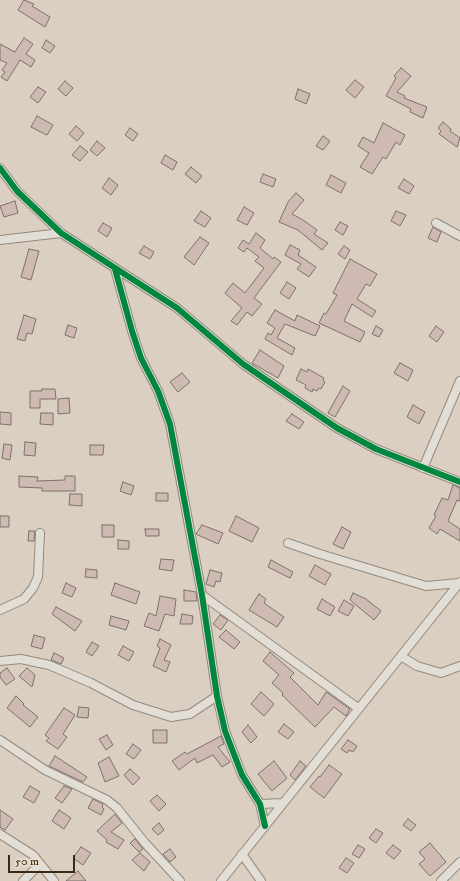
<!DOCTYPE html>
<html>
<head>
<meta charset="utf-8">
<style>
	body { margin:0 }
	#map { position:relative; width:460px; height:881px; overflow:hidden; background:#dacfc0; font-family:"IM FELL DW Pica",serif }
	canvas { display:block }
	.scale { position:absolute; left:8px; top:855px; width:67px; height:18px; box-sizing:border-box; border:2px solid #392915; border-top:0; padding-left:5px; font-size:12px; line-height:14px; white-space:nowrap; color:#392915; -webkit-text-stroke:3px #eee1cf; paint-order:stroke }
</style>
</head>
<body>
<div id="map">
<canvas width="460" height="881"></canvas>
<div class="scale">50 m</div>
</div>
<script>
const ctx = document.querySelector('canvas').getContext('2d');
ctx.lineJoin = 'round';
function fill(path, color) { ctx.fillStyle = color; ctx.fill(path, 'evenodd'); }
const poly = rows => new Path2D(rows.map(r => 'M' + r).join(''));
function strokePath(path, color, width, dash) { ctx.strokeStyle = color; ctx.lineWidth = width; ctx.lineCap = dash ? 'butt' : 'round'; ctx.setLineDash(dash || []); ctx.stroke(path); }
const building = poly([
	[24,0,34,4,32,6,50,17,45,27,18,10,24,0],
	[24,38,33,44,26,54,35,60,31,67,20,60,7,81,1,77,5,72,2,70,7,63,0,60,0,44,15,52,24,38],
	[46,40,55,46,50,53,42,48,46,40],
	[401,68,411,76,397,92,405,96,404,98,427,107,423,118,410,112,411,109,386,96,396,78,394,76,401,68],
	[355,80,364,87,355,98,346,90,355,80],
	[65,81,73,88,66,96,58,89,65,81],
	[38,87,46,92,38,103,30,97,38,87],
	[298,89,310,94,306,104,295,99,298,89],
	[37,116,53,125,47,135,31,127,37,116],
	[443,122,451,129,450,131,460,138,457,147,439,134,441,131,438,128,443,122],
	[383,123,405,135,400,145,396,142,386,159,383,157,372,174,360,167,369,153,358,146,363,137,374,143,383,123],
	[76,126,84,133,77,141,69,134,76,126],
	[130,128,138,134,133,141,125,135,130,128],
	[323,136,330,141,323,150,316,146,323,136],
	[97,141,105,148,97,156,90,150,97,141],
	[80,146,88,152,80,161,72,155,80,146],
	[165,155,177,162,173,170,161,163,165,155],
	[191,167,202,176,196,183,185,174,191,167],
	[263,174,276,179,273,187,260,182,263,174],
	[331,175,346,183,341,193,326,185,331,175],
	[109,178,118,185,111,195,102,188,109,178],
	[404,179,414,186,409,194,398,188,404,179],
	[296,193,304,200,292,214,303,220,317,230,314,234,328,243,322,250,298,230,279,222,288,202,296,193],
	[15,201,18,213,4,217,0,206,15,201],
	[244,207,254,213,247,225,237,220,244,207],
	[201,211,211,218,205,227,194,221,201,211],
	[396,211,406,215,400,226,391,221,396,211],
	[340,222,348,226,343,235,335,230,340,222],
	[103,223,112,228,107,237,98,231,103,223],
	[433,227,441,232,437,242,428,238,433,227],
	[256,233,265,240,260,248,273,259,274,257,281,262,254,298,262,304,252,316,247,312,237,325,231,321,242,308,225,293,233,283,245,293,264,268,255,261,259,257,247,248,244,252,238,248,243,240,249,244,256,233],
	[200,237,209,243,194,265,184,257,200,237],
	[290,245,300,250,298,255,316,267,309,277,297,269,301,264,285,255,290,245],
	[144,246,154,252,150,259,139,253,144,246],
	[344,246,350,250,345,259,338,254,344,246],
	[29,249,39,251,31,280,21,277,29,249],
	[350,259,377,274,370,286,366,284,357,299,376,311,372,317,352,304,344,321,365,332,360,342,319,323,324,313,326,314,337,295,333,293,350,259],
	[287,282,296,288,289,299,280,293,287,282],
	[275,310,295,321,297,315,320,326,315,336,285,324,277,338,295,348,292,355,265,339,268,333,271,335,275,328,267,323,275,310],
	[24,315,36,319,32,334,27,333,25,341,17,339,24,315],
	[68,325,77,328,74,338,65,335,68,325],
	[376,326,383,330,379,337,372,334,376,326],
	[436,326,444,332,437,342,429,336,436,326],
	[260,350,284,366,278,378,252,363,260,350],
	[400,363,413,370,408,381,394,373,400,363],
	[301,369,307,372,308,369,324,378,323,380,325,382,321,389,319,388,317,391,313,389,312,392,305,388,306,385,296,380,301,369],
	[182,373,190,382,178,392,170,382,182,373],
	[343,386,350,391,335,417,328,413,343,386],
	[42,389,55,389,56,399,40,399,40,408,30,408,30,391,42,391,42,389],
	[69,398,70,413,58,414,58,399,69,398],
	[413,405,425,412,419,424,407,417,413,405],
	[0,412,11,413,11,425,0,424,0,412],
	[41,413,53,413,53,425,40,424,41,413],
	[292,414,304,422,299,429,286,421,292,414],
	[25,442,36,443,35,456,24,455,25,442],
	[4,444,12,445,10,460,2,458,4,444],
	[90,445,104,445,103,455,90,455,90,445],
	[19,476,38,477,37,481,65,480,65,476,75,476,75,491,42,491,42,488,19,487,19,476],
	[123,482,134,486,131,495,120,491,123,482],
	[453,485,460,488,460,501,457,500,448,521,460,529,460,541,440,529,437,534,429,528,436,516,434,515,442,498,448,500,453,485],
	[156,493,168,493,168,501,156,501,156,493],
	[70,494,82,494,82,506,69,505,70,494],
	[0,516,9,516,9,527,0,527,0,516],
	[236,516,259,528,252,542,229,531,236,516],
	[102,525,114,525,114,537,102,537,102,525],
	[202,525,223,533,218,544,196,534,202,525],
	[342,527,351,532,343,549,333,544,342,527],
	[145,529,159,529,159,536,146,536,145,529],
	[29,531,35,531,34,541,28,541,29,531],
	[118,540,129,541,129,549,118,549,118,540],
	[161,559,174,560,172,571,159,569,161,559],
	[271,560,293,572,290,578,268,567,271,560],
	[315,565,331,574,325,585,309,576,315,565],
	[86,569,97,570,97,578,85,577,86,569],
	[210,570,222,573,220,582,216,581,214,587,206,584,210,570],
	[66,583,76,588,72,597,62,593,66,583],
	[115,583,140,592,136,604,111,595,115,583],
	[184,590,196,592,197,601,184,601,184,590],
	[353,593,366,599,381,611,374,620,350,600,353,593],
	[259,594,266,599,264,603,284,617,277,627,249,610,259,594],
	[160,596,176,599,174,616,165,614,159,631,144,626,149,613,156,616,160,596],
	[322,599,335,607,330,616,317,609,322,599],
	[344,600,354,606,348,616,338,611,344,600],
	[56,607,82,621,75,631,52,614,56,607],
	[182,614,193,616,192,624,180,624,182,614],
	[220,615,228,620,221,630,213,624,220,615],
	[111,616,129,621,126,630,109,625,111,616],
	[226,630,240,642,234,649,219,637,226,630],
	[34,635,45,638,42,649,31,646,34,635],
	[160,639,171,645,164,660,170,662,166,672,153,666,160,648,157,646,160,639],
	[92,642,99,646,92,656,86,652,92,642],
	[123,646,134,652,129,661,118,655,123,646],
	[270,652,294,673,290,677,318,705,326,692,350,709,346,716,334,707,315,727,282,695,283,693,272,683,279,675,263,661,270,652],
	[54,653,64,658,61,664,51,660,54,653],
	[7,668,15,679,6,685,0,677,0,673,7,668],
	[27,668,35,675,32,687,19,676,27,668],
	[261,692,274,704,264,716,251,704,261,692],
	[16,696,24,704,23,705,38,717,30,727,7,708,16,696],
	[79,707,89,708,88,718,77,717,79,707],
	[64,708,75,715,63,734,67,737,58,749,46,741,49,738,45,735,64,708],
	[284,724,294,732,288,739,278,732,284,724],
	[248,725,257,737,251,743,242,732,248,725],
	[153,730,167,730,167,743,153,743,153,730],
	[107,735,113,745,106,750,99,739,107,735],
	[221,736,224,744,218,747,230,762,222,767,213,755,197,763,195,758,179,770,172,761,185,752,187,754,221,736],
	[348,740,357,746,353,752,349,750,347,753,341,749,348,740],
	[133,744,141,750,134,759,126,754,133,744],
	[55,756,87,777,83,782,49,766,55,756],
	[109,757,119,776,105,782,98,763,109,757],
	[274,761,287,778,272,791,258,774,274,761],
	[300,761,306,766,295,780,290,775,300,761],
	[329,765,342,774,324,798,310,787,319,776,320,777,329,765],
	[130,769,140,778,133,785,124,775,130,769],
	[30,786,40,792,34,803,23,797,30,786],
	[64,786,72,789,62,803,55,798,64,786],
	[157,795,166,804,159,811,150,801,157,795],
	[93,799,103,804,102,807,104,809,101,815,88,808,93,799],
	[0,810,13,819,5,830,0,827,0,810],
	[59,810,71,818,64,829,52,821,59,810],
	[115,814,122,823,111,832,124,840,118,849,106,842,107,840,97,831,115,814],
	[408,819,416,825,411,831,403,825,408,819],
	[159,823,164,830,158,835,152,829,159,823],
	[376,829,383,833,376,843,369,838,376,829],
	[135,839,143,849,139,852,130,843,135,839],
	[430,843,446,862,430,876,419,864,425,859,419,852,430,843],
	[358,845,365,849,359,858,352,854,358,845],
	[393,845,401,851,394,859,386,853,393,845],
	[81,847,91,853,83,865,73,858,81,847],
	[170,849,176,857,170,862,163,854,170,849],
	[140,853,150,862,144,871,132,860,140,853],
	[346,858,354,863,347,873,339,868,346,858],
	[78,871,86,881,66,881,78,871]
]);
fill(building, '#cebab1');
strokePath(building, '#7b7369', 1);
const minor = poly([
	[0,168,17,191,61,233,177,308,243,364,337,428,376,449,460,482],
	[436,223,460,236],
	[0,240,61,233],
	[115,269,132,331,141,358,158,391,170,424,202,595,217,696,225,731,242,775,260,804,265,826],
	[423,468,460,381],
	[288,543,320,554,426,586,459,583],
	[202,595,358,708],
	[0,610,24,599,33,588,38,577,40,533],
	[401,656,417,666,441,673,460,666],
	[0,661,21,659,49,665,91,683,133,705,171,717,190,714,217,696],
	[0,740,45,770,107,800,117,808,145,843,180,881],
	[260,804,283,803],
	[0,834,33,855,54,881],
	[242,854,261,881],
	[23,881,40,864],
	[221,881,460,582],
	[441,881,460,862]
]);
strokePath(minor, '#928a7f', 10);
strokePath(minor, '#e2ddd5', 8);
strokePath(poly([
	[0,168,17,191,61,233,177,308,243,364,337,428,376,449,460,482],
	[115,269,132,331,141,358,158,391,170,424,202,595,217,696,225,731,242,775,260,804,265,826]
]), '#00873e', 6);
</script>
</body>
</html>
